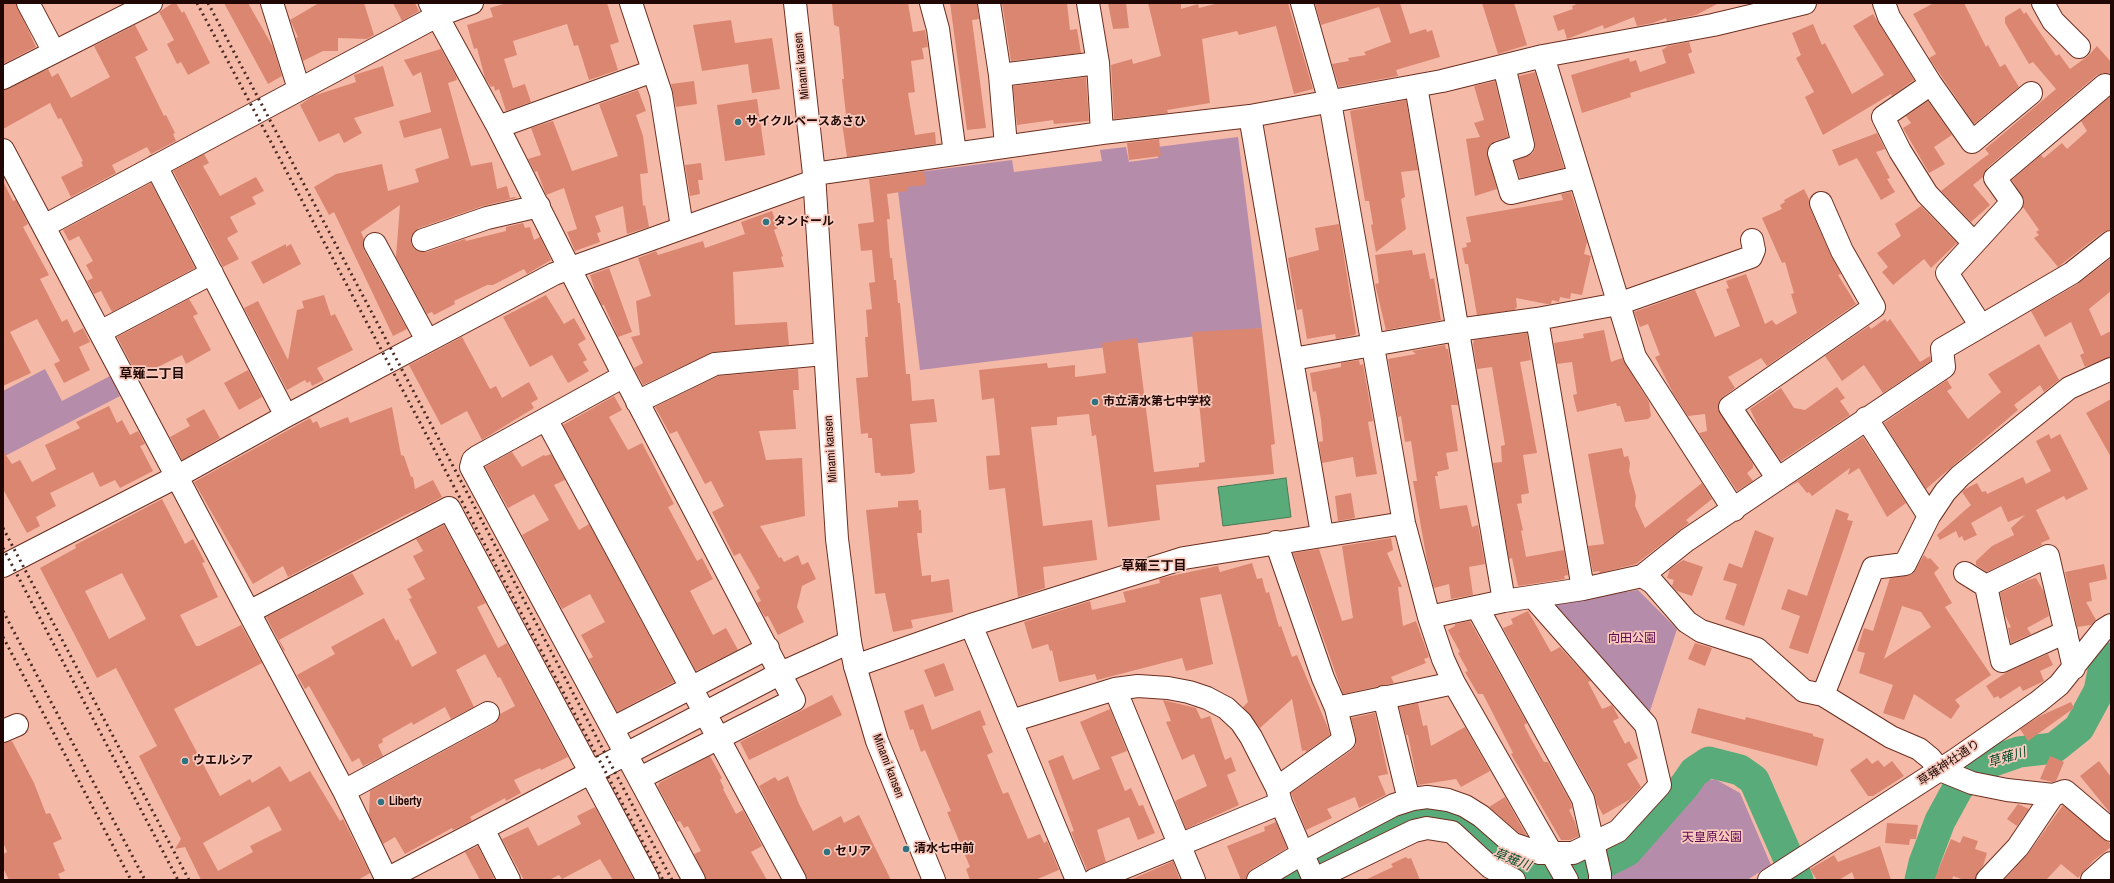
<!DOCTYPE html>
<html>
<head>
<meta charset="utf-8">
<style>
	body { margin:0 }
	#map { position:relative; width:2114px; height:883px; overflow:hidden; background:#f5b9a8; font-family:"Archivo Narrow",sans-serif }
	canvas { display:block }
	.frame { position:absolute; inset:0; border:4px solid #200703; pointer-events:none }
</style>
</head>
<body>
<div id="map">
<canvas width="2114" height="883"></canvas>
<div class="frame"></div>
</div>
<script>
const ctx = document.querySelector('canvas').getContext('2d');
ctx.lineJoin = 'round';
function fill(path, color) { ctx.fillStyle = color; ctx.fill(path, 'evenodd'); }
const poly = rows => new Path2D(rows.map(r => 'M' + r).join(''));
function strokePath(path, color, width, dash) { ctx.strokeStyle = color; ctx.lineWidth = width; ctx.lineCap = dash ? 'butt' : 'round'; ctx.setLineDash(dash || []); ctx.stroke(path); }
function drawText(font, color, halo, rows, align = 'center') {
  ctx.font = font + ' "Archivo Narrow","Noto Sans JP",sans-serif'; ctx.lineWidth = 3.5; ctx.setLineDash([]); ctx.textBaseline = 'middle'; ctx.strokeStyle = halo; ctx.fillStyle = color; for (const [text, x, y, turn = 0] of rows) {
    ctx.save(); ctx.translate(x, y); ctx.rotate((+turn || 0) * Math.PI / 180); ctx.textAlign = isNaN(turn) ? turn : align; if (halo) ctx.strokeText(text, 0, 0); ctx.fillText(text, 0, 0); ctx.restore();
  }
}
fill(poly([
	[1238,137,1262,328,920,370,896,175,1012,160,1014,172,1102,161,1100,150,1126,147,1129,162,1158,158,1157,147],
	[45,369,62,401,110,376,120,396,3,457,3,391],
	[1638,590,1677,629,1648,717,1550,604],
	[1715,779,1740,793,1771,865,1747,880,1610,880,1609,877,1641,854,1706,781]
]), '#b68cab');
const water = poly([
	[1286,478,1291,517,1223,526,1218,487,1286,478]
]);
fill(water, '#59ac7a');
strokePath(water, '#487a56', 1);
strokePath(poly([
	[1285,880,1413,813,1442,813,1487,850,1518,865,1561,875,1586,872,1627,851,1685,785,1694,772,1709,762,1740,770,1754,780,1798,880],
	[1920,880,1924,863,1940,821,1958,788,1979,766,2019,752,2054,748,2079,728,2099,691,2104,666,2111,658]
]), '#59ac7a', 31);
fill(poly([
	[3,3,16,3,36,47,3,64],
	[173,3,176,3,182,13,184,11,210,63,188,75,181,62,177,64,167,44,174,40,159,12],
	[224,3,248,3,273,47,282,76,268,84],
	[319,3,364,3,374,35,367,39,338,38,338,51,323,51,303,61,296,38,298,37,290,20],
	[393,3,415,3,419,11,402,21],
	[507,3,607,3,619,42,610,45,618,70,589,80,578,45,574,46,567,24,513,41,517,55,504,59,513,88,525,84,531,102,506,111,499,89,495,91,494,86,491,87,485,78,477,48,474,49,467,25,493,17,490,8],
	[832,3,908,3,913,32,925,30,928,47,922,48,924,59,911,61,915,92,908,93,915,135,935,132,936,144,847,157,841,116,846,115,842,79,844,79,839,27,834,25],
	[950,3,977,3,979,19,972,20,986,128,967,130],
	[1002,3,1067,3,1070,30,1077,29,1081,53,1011,61],
	[1108,3,1126,3,1129,28,1113,29],
	[1148,3,1181,3,1181,9,1198,4,1199,8,1219,3,1288,3,1313,89,1294,94,1276,26,1239,35,1237,31,1202,39,1210,103,1167,110,1168,113,1114,119,1111,65,1132,59,1133,64,1161,56],
	[1315,3,1400,3,1410,34,1426,29,1427,32,1432,30,1440,57,1396,70,1398,76,1339,87,1332,64,1349,61,1348,58,1366,55,1364,52,1391,42,1379,7,1321,25],
	[1482,3,1514,3,1527,45,1498,54],
	[1579,3,1719,3,1696,15,1667,21,1666,18,1653,23,1637,26,1634,17,1604,29,1603,25,1567,39,1564,29,1558,31,1553,16,1573,9,1572,6],
	[1934,3,1964,3,1986,47,1988,45,2000,67,2005,64,2019,87,1974,124,1929,58,1936,54,1913,14],
	[2020,8,2024,14,2026,12,2056,56,2059,54,2070,69,2088,56,2097,46,2111,62,2111,74,2103,73,2097,75,1987,168,1983,177,1973,185,1990,205,1971,222,1941,191,1982,159,1989,154,1985,149,2056,89,2033,62,2029,64,2005,23,2005,17],
	[1873,14,1914,80,1892,96,1891,94,1823,135,1805,97,1814,92,1796,58,1801,55,1792,33,1813,24,1822,45,1825,43,1852,94,1884,75,1853,26],
	[731,20,735,43,772,38,780,89,752,93,748,64,702,71,693,25],
	[135,25,148,50,135,57,164,116,166,115,175,133,173,134,176,141,151,154,147,147,112,165,116,173,71,197,61,177,83,166,81,162,83,161,61,118,58,119,50,103,3,129,3,90,48,69,52,77,58,73,71,98,110,77,94,46],
	[1689,42,1692,52,1688,54,1695,73,1630,93,1631,97,1582,113,1571,75,1629,58,1630,62,1636,60,1640,72,1666,63,1662,50,1668,46],
	[441,49,456,76,457,80,448,83,471,166,492,162,497,189,507,186,510,198,515,197,516,198,483,206,419,228,414,232,411,237,411,244,415,250,427,252,465,239,466,241,506,231,506,227,523,223,525,228,530,227,534,240,540,237,551,260,527,274,524,269,493,285,487,285,454,301,455,304,434,315,432,312,427,314,396,257,400,205,361,232,364,239,364,250,407,329,393,336,334,212,329,215,314,187,336,174,382,164,388,191,419,182,415,169,449,158,441,128,404,138,399,121,431,112,421,72,413,76,404,60],
	[383,66,394,106,354,118,362,133,344,143,339,133,319,142,300,105,313,96,356,82,354,75],
	[1535,72,1564,168,1520,178,1514,161,1532,154,1535,149,1535,142,1519,76],
	[1086,77,1089,121,1054,124,1053,120,1017,125,1013,86],
	[694,81,697,104,676,107,671,84],
	[1495,81,1508,137,1495,141,1490,145,1487,151,1497,189,1475,196,1466,139,1480,137,1474,123,1484,120,1474,86],
	[638,90,646,111,636,115,643,136,648,173,640,174,643,206,645,205,649,227,627,234,623,206,595,216,601,232,597,233,600,242,575,251,567,232,577,229,564,188,546,195,537,171,535,172,528,159,541,155,531,128,553,121,572,171,618,156,599,104],
	[2111,96,2111,230,2103,232,2058,267,2034,238,2039,235,2036,232,2039,230,2023,207,2024,200,2012,180,2041,155,2044,158,2062,143,2067,149,2087,131,2081,121],
	[757,99,765,155,725,161,717,105],
	[1406,100,1418,170,1401,172,1405,197,1401,199,1406,229,1376,252,1371,225,1373,224,1369,201,1365,201,1350,111],
	[1928,101,1952,135,1934,147,1945,164,1929,173,1903,128,1911,123,1906,116],
	[1877,133,1885,149,1876,152,1890,178,1887,179,1895,192,1881,200,1857,158,1839,166,1832,150],
	[1159,139,1161,156,1129,160,1127,143],
	[204,154,209,163,203,166,220,196,256,177,264,191,252,197,256,204,230,217,238,232,227,238,239,259,223,267,173,171],
	[701,163,703,180,698,180,700,194,690,196,685,165],
	[924,171,926,185,907,187,907,191,887,194,890,219,887,219,890,258,892,258,894,280,896,280,898,303,900,303,906,374,910,374,912,401,934,399,937,422,910,424,915,472,911,474,881,476,880,473,875,473,872,438,868,438,868,433,861,434,856,378,868,377,865,337,868,337,866,310,872,309,869,283,875,282,872,250,861,251,858,224,874,222,869,179],
	[3,181,13,201,16,200,28,224,23,227,49,275,40,279,62,322,67,319,74,333,83,328,90,342,79,347,90,370,64,383,54,364,60,361,37,319,10,332,31,373,3,386],
	[151,183,195,268,112,312,101,291,94,294,87,281,93,278,86,265,93,261,79,236,69,241,63,230],
	[1804,189,1809,199,1810,208,1831,256,1841,274,1838,275,1856,304,1767,366,1761,358,1728,377,1735,388,1723,397,1719,402,1718,408,1753,464,1753,468,1747,473,1753,481,1737,491,1699,433,1707,431,1705,414,1688,416,1673,393,1655,357,1660,355,1648,324,1640,327,1634,312,1695,290,1715,337,1740,326,1726,289,1729,288,1726,281,1746,274,1765,324,1772,320,1776,325,1797,313,1791,294,1794,293,1785,262,1782,263,1762,218,1782,209,1780,205,1785,202,1784,200],
	[1571,192,1587,242,1584,254,1591,256,1582,295,1571,293,1570,299,1560,297,1559,302,1552,300,1551,304,1547,304,1516,298,1517,307,1514,310,1477,315,1468,264,1465,264,1462,248,1467,247,1466,243,1471,242,1466,217,1563,200,1561,194],
	[1921,206,1957,243,1931,268,1924,259,1893,285,1882,272,1888,267,1877,253,1901,236,1895,224],
	[772,211,778,228,774,230,783,256,781,257,784,267,733,272,735,325,787,322,789,345,714,352,643,385,634,368,643,363,631,337,640,335,636,301,651,296,638,258,656,251,658,255,703,241,705,248,745,234,741,222],
	[1339,224,1356,333,1355,335,1336,339,1335,334,1307,339,1302,309,1297,310,1288,258,1319,250,1315,228],
	[286,244,286,247,291,244,301,264,263,284,251,262],
	[1412,250,1413,255,1425,253,1430,279,1434,278,1441,320,1386,330,1375,284,1379,283,1375,255],
	[2111,258,2111,291,2089,309,2101,336,2111,331,2111,357,2085,367,2080,355,2084,353,2071,322,2045,337,2031,311,2078,284],
	[609,268,632,332,618,337,604,305,602,305,596,294,590,275],
	[324,295,331,316,335,314,353,350,317,368,324,380,312,386,310,381,307,383,305,380,287,390,244,308,258,301,288,360,297,310,304,308,302,301],
	[546,295,564,324,574,318,586,339,578,344,587,360,583,362,589,371,568,383,552,355,530,367,503,317],
	[189,299,198,314,193,316,211,350,186,364,182,355,140,376,138,372,136,373,117,337],
	[1885,319,1887,322,1890,319,1920,362,1930,356,1931,361,1883,393,1864,365,1842,381,1825,356,1869,326,1871,329],
	[1262,328,1275,444,1271,445,1274,474,1156,485,1160,520,1108,527,1096,435,1092,436,1089,414,1057,417,1057,425,1031,427,1043,526,1092,520,1097,560,1043,567,1045,588,1018,597,1005,488,989,490,986,456,1000,455,994,398,982,400,979,370,1047,363,1048,368,1075,365,1075,377,1106,373,1102,343,1137,338,1154,472,1199,467,1199,463,1205,462,1192,332],
	[1604,330,1611,362,1622,358,1649,402,1651,416,1648,419,1625,422,1620,406,1617,406,1616,403,1577,412,1573,395,1577,394,1572,362,1557,364,1554,343,1584,338,1583,334],
	[1527,333,1531,360,1520,362,1537,453,1523,455,1529,493,1521,495,1522,503,1517,504,1523,530,1521,531,1526,557,1564,550,1568,575,1564,576,1565,579,1518,586,1512,558,1509,559,1493,463,1502,462,1501,446,1505,445,1492,367,1477,369,1473,344,1474,340],
	[462,337,490,389,496,386,502,398,529,382,538,399,531,403,534,408,482,440,467,411,441,425,409,365],
	[2039,344,2059,380,2044,392,2040,385,2014,405,2018,410,1926,489,1884,423,1947,380,1952,388,1947,391,1968,419,2001,392,1988,374],
	[1445,345,1446,349,1448,349,1458,405,1451,405,1458,451,1446,453,1449,469,1437,472,1438,476,1435,476,1440,509,1467,505,1472,527,1478,525,1485,564,1469,567,1473,595,1451,599,1449,584,1434,588,1427,561,1413,481,1417,481,1411,441,1405,442,1401,416,1398,417,1388,359,1416,354,1412,351],
	[1359,360,1360,365,1363,364,1373,421,1368,422,1377,474,1356,477,1353,457,1322,463,1319,442,1323,441,1321,420,1316,391,1313,392,1310,373,1341,367,1341,363],
	[798,369,799,390,793,390,796,429,759,431,766,460,802,458,805,516,760,526,779,558,781,557,784,562,798,555,802,565,808,562,816,579,802,586,797,607,804,622,778,635,768,616,765,617,757,603,761,601,756,591,760,588,740,553,734,556,712,512,724,506,711,481,705,484,677,431,670,434,655,407,718,376],
	[248,370,262,397,239,410,224,383],
	[1837,387,1845,398,1840,401,1850,415,1781,461,1759,428,1750,409,1781,388,1794,408,1805,410],
	[614,396,622,410,609,417,628,450,642,443,674,504,668,507,697,561,702,558,713,579,690,591,713,635,726,628,738,650,696,671,563,425],
	[2111,399,2111,457,2086,413],
	[109,406,117,423,122,420,130,435,138,431,145,444,140,446,153,471,120,488,115,480,100,487,93,472,50,493,56,506,36,517,40,526,27,533,3,489,3,451,12,464,20,460,32,482,56,469,45,445,80,428,76,422],
	[392,407,401,455,404,456,411,477,413,477,415,489,433,480,442,497,414,512,413,511,288,577,283,566,253,584,194,482,310,418,313,423,317,421,320,428,348,417,350,423],
	[204,409,220,438,182,460,170,437,190,426,186,419],
	[2049,434,2051,439,2060,434,2088,489,2066,500,2064,496,2036,510,2050,539,2041,543,2042,545,1987,572,1976,565,1976,561,1992,546,2014,535,2011,528,2025,515,2008,522,2001,506,1971,523,1977,535,1964,541,1962,536,1959,538,1956,531,1940,540,1937,535,1971,505,1962,492,1965,489,1977,483,1982,492,1986,491,1987,494,2023,477,2026,484,2051,471,2036,441],
	[1863,437,1906,503,1887,517,1859,468,1848,475,1850,468,1812,496,1809,492,1807,493,1798,482,1788,487],
	[1622,448,1624,457,1628,456,1630,463,1629,471,1636,496,1635,506,1645,528,1702,483,1712,499,1686,520,1689,523,1636,564,1600,573,1599,571,1593,572,1588,546,1604,544,1588,454],
	[512,452,522,467,544,455,545,456,551,454,565,480,554,485,579,530,589,524,674,682,617,712,589,659,593,657,581,635,605,622,590,594,562,609,522,535,549,520,534,494,508,508,485,467],
	[1351,493,1355,518,1338,521,1335,496],
	[162,499,185,544,193,539,205,562,202,563,218,597,180,615,196,646,199,646,241,625,262,663,174,709,220,796,250,779,252,783,280,766,290,782,310,771,340,821,343,819,370,873,358,880,201,880,185,847,175,849,181,839,139,756,157,746,116,668,97,678,40,568,76,548,75,545],
	[122,573,146,619,109,639,85,591],
	[269,806,282,830,250,846,253,852,218,871,203,843],
	[918,500,919,510,921,510,922,533,917,533,922,576,931,575,931,582,949,579,953,612,911,620,913,628,893,632,885,593,875,594,866,510,898,507,898,501],
	[1836,509,1849,514,1847,520,1853,521,1808,654,1789,648,1800,616,1781,609,1788,589,1807,596],
	[444,525,486,603,477,607,498,648,507,643,568,757,541,770,540,768,514,780,521,793,506,801,505,798,470,817,472,820,469,822,453,830,452,828,405,854,395,837,383,844,369,815,370,791,494,724,498,720,500,714,515,706,500,677,498,678,485,654,456,670,474,707,451,719,445,707,413,725,412,722,382,739,383,742,378,745,383,756,363,766,359,758,352,762,309,686,305,689,297,675,335,654,331,647,384,618,396,641,398,639,412,667,437,653,409,599,412,598,407,589,425,579,413,556,423,551,416,539],
	[1755,530,1774,538,1744,626,1725,619,1737,584,1723,580,1729,563,1742,568],
	[1391,538,1393,550,1387,553,1402,587,1398,587,1403,626,1416,621,1429,657,1424,659,1426,663,1391,677,1394,683,1343,694,1293,553,1319,549,1342,621,1353,618,1342,546],
	[1924,555,1928,559,1930,558,1939,568,1934,573,1952,603,1945,607,1991,675,1955,700,1960,706,1951,719,1914,694,1904,720,1883,713,1893,685,1859,673,1865,653,1857,651,1864,628,1873,631,1890,578,1912,574],
	[1902,606,1921,612,1931,627,1884,659],
	[1683,560,1703,567,1692,596,1677,591,1672,586,1674,580,1667,578,1670,569],
	[1252,563,1257,579,1262,578,1266,593,1269,592,1279,627,1281,626,1292,657,1297,655,1328,728,1330,735,1306,752,1305,750,1302,751,1292,699,1260,728,1243,707,1248,702,1221,594,1200,598,1213,664,1186,671,1182,658,1097,680,1095,674,1059,682,1052,650,1050,651,1048,644,1032,649,1024,622,1090,601,1092,610,1126,602,1123,592,1160,583,1159,579,1166,577,1218,566,1220,572],
	[2104,564,2107,579,2089,583,2092,601,2086,602,2096,620,2091,625,2077,627,2065,572],
	[352,573,364,594,279,640,285,650,284,651,266,617],
	[2036,578,2044,592,2049,616,2027,628,2031,634,2011,643,2008,628,2011,627,2005,615,2000,593,2028,580],
	[1528,611,1551,652,1560,647,1591,681,1588,682,1602,709,1612,705,1619,718,1613,721,1625,744,1629,741,1638,758,1627,764,1641,787,1629,800,1603,815,1597,804,1594,793,1503,628,1513,624,1511,619],
	[1470,621,1527,723,1524,725,1530,737,1544,762,1548,762,1571,803,1572,808,1569,810,1575,822,1579,836,1570,840,1561,840,1511,754,1513,753,1483,694,1478,694,1465,672,1468,671,1458,653,1460,652,1448,630,1455,626,1455,624],
	[1695,643,1712,648,1705,666,1688,659],
	[2048,654,2053,665,2040,671,2044,681,2023,691,2020,686,2000,699,1998,696,1994,698,1986,686,2007,672],
	[944,663,954,690,935,697,924,670],
	[832,695,842,715,749,760,740,742],
	[1163,700,1196,708,1201,719,1210,716,1225,760,1231,757,1236,771,1227,775,1239,805,1186,829,1175,801,1207,786,1194,754,1182,760,1166,722,1171,721],
	[2071,702,2074,708,2028,741,2020,729,2040,716],
	[1418,703,1423,726,1427,725,1431,746,1465,727,1490,771,1461,787,1456,779,1418,785,1408,735,1406,735,1399,707],
	[923,704,932,730,980,710,986,725,982,726,993,752,987,755,1003,794,1008,792,1028,839,1040,834,1044,843,1047,841,1059,870,1035,880,970,880,966,869,970,867,947,812,951,811,925,750,921,752,913,729,910,730,904,711],
	[1698,708,1745,720,1746,717,1813,734,1813,736,1824,739,1817,766,1691,733],
	[1110,709,1127,751,1111,757,1125,791,1131,788,1139,806,1143,805,1155,833,1138,840,1129,817,1097,830,1106,862,1087,870,1071,832,1074,831,1048,761,1063,755,1073,780,1100,769,1080,722],
	[1375,713,1388,774,1378,776,1386,795,1359,808,1355,797,1327,809,1332,818,1306,830,1291,793,1352,750,1356,745,1356,737,1351,718],
	[12,741,34,783,46,814,50,813,62,839,53,843,65,871,58,874,61,880,9,880,3,868,3,854,7,852,3,842,3,743],
	[710,756,722,778,720,780,724,788,723,789,736,814,743,810,762,846,751,852,767,880,706,880,694,854,701,851,688,826,684,828,680,821,677,822,658,787,659,783],
	[2050,756,2064,762,2056,781,2052,782,2040,779],
	[1867,758,1872,764,1878,760,1884,767,1892,761,1904,776,1873,796,1868,796,1850,770],
	[2099,761,2111,777,2111,814,2080,776],
	[788,776,799,804,813,831,841,816,844,823,859,815,891,880,808,880,759,786,775,777,778,781],
	[1505,797,1527,836,1519,833,1489,807],
	[2018,804,2029,809,2017,826,2007,819],
	[2063,805,2109,842,2111,847,2094,860,2078,878,2061,864,2046,880,2004,880,2028,854],
	[595,807,634,880,613,880,600,859,562,879,559,875,549,880,524,880,502,839,528,827,538,846,581,824,577,816],
	[1276,822,1287,848,1252,869,1247,874,1246,880,1241,880,1227,846,1265,831,1264,827],
	[1887,823,1918,825,1916,839,1910,839,1909,845,1885,843],
	[1963,836,1978,841,1975,849,1987,853,1983,866,1978,872,1975,880,1964,880,1953,876,1952,880,1934,880,1951,839,1960,843],
	[478,846,494,878,489,880,480,880,465,852],
	[1880,846,1891,880,1855,880,1852,872,1839,880,1817,880,1810,869,1834,855,1838,862],
	[1406,857,1408,859,1411,858,1420,880,1365,880,1393,867,1391,864],
	[1173,861,1180,880,1130,880,1162,866]
]), '#db8670');
const minor = poly([
	[28,3,54,52],
	[272,3,299,89],
	[430,3,498,127,624,376,794,700,640,778],
	[631,3,661,94,682,227],
	[931,3,938,29,955,153],
	[989,3,1000,75,1006,146],
	[1088,3,1098,63,1102,133],
	[1302,3,1330,102,1404,523,1429,617,1443,659,1454,683,1567,880],
	[1884,3,1889,17,1931,84,1972,142,2031,93],
	[2043,3,2053,21,2079,47],
	[1543,56,1635,357,1734,510],
	[1504,66,1523,145,1499,153,1511,193,1579,177],
	[1000,75,1098,63],
	[3,78,151,3],
	[1931,84,1883,117,1900,151,1927,194,1974,243],
	[1416,86,1504,601],
	[1250,116,1322,534],
	[498,127,653,71],
	[3,150,344,791,387,880],
	[156,166,286,416],
	[814,174,1102,133,1250,116,1442,81,1543,56,1713,25,1805,3],
	[44,226,437,16,472,3],
	[423,240,487,218,539,206],
	[375,244,427,340],
	[1537,319,1583,589],
	[1981,326,1947,273,2012,202,1995,178,2105,85],
	[100,332,212,273],
	[1293,359,1457,330,1537,319,1618,304,1751,257,1754,250,1752,240],
	[624,376,477,457,473,460,471,467,694,880],
	[637,402,715,364,824,354],
	[1866,418,1929,516],
	[546,419,795,880],
	[1778,479,1730,407,1874,307,1842,251,1821,203],
	[1276,542,1323,678,1336,708,1344,740,1277,788],
	[3,566,178,476,286,416,554,274,814,181],
	[1965,573,1986,586,2048,556,2074,668],
	[1642,576,1653,583,1687,622,1701,631,1757,649,1804,691,1823,695,1891,737,1919,749,1930,758,1940,770,1972,783,2007,790,2053,795,2065,791,2111,830],
	[1986,586,2002,661,2066,632],
	[1477,607,1583,799,1600,874,1600,880],
	[249,612,449,508,648,880],
	[1429,617,1504,601,1583,589,1642,576,1687,540,1944,367,1942,349,2072,273,2111,242],
	[971,625,1077,880],
	[855,666,971,625,1184,558,1404,523],
	[1115,689,1194,880],
	[1823,695,1873,568,1905,564,1929,516,1945,492,1960,476,2069,388,2111,369],
	[1384,697,1409,800],
	[1336,708,1454,683],
	[1011,721,1115,689,1138,686,1168,688,1189,692,1207,698,1226,708,1241,722,1251,737,1277,788,1281,803,1314,880],
	[613,728,768,648],
	[3,731,17,725],
	[344,791,488,713],
	[483,829,509,880],
	[385,880,781,673,850,642],
	[1094,880,1281,803],
	[1258,880,1303,853,1394,805,1413,799,1427,797,1448,800,1465,806,1481,816,1513,844,1540,853,1573,853,1618,831,1660,785,1646,725,1533,597],
	[1313,880,1414,831,1427,828,1452,832,1490,867,1514,880],
	[1769,880,1955,760,2038,702,2059,685,2103,630,2111,625],
	[1987,880,2018,847,2053,795],
	[2092,880,2111,863]
]);
const major = poly([
	[795,3,814,174,837,539,850,642,855,666,877,741,934,880]
]);
strokePath(minor, '#6d2f1f', 24);
strokePath(major, '#6d2f1f', 24);
strokePath(minor, '#fff', 22);
strokePath(major, '#fff', 22);
strokePath(poly([
	[197,3,663,880],
	[208,3,672,880],
	[3,528,189,880],
	[3,548,178,880],
	[3,611,145,880],
	[3,637,131,880]
]), '#492922', 3, [2, 4]);
for (const [x, y, r, color] of [
	[738,122,4,"#2f7383"],
	[766,222,4,"#2f7383"],
	[1095,402,4,"#2f7383"],
	[185,761,4,"#2f7383"],
	[381,802,4,"#2f7383"],
	[906,849,4,"#2f7383"],
	[827,852,4,"#2f7383"]
]) { const dot = new Path2D(); dot.arc(x, y, r, 0, 2 * Math.PI); ctx.fillStyle = color; ctx.fill(dot); strokePath(dot, '#f8cabd', 1.5); }
drawText('12px', '#200703', '#f8cabd', [
	["Minami kansen",802,66,-96],
	["Minami kansen",831,449,-94],
	["草薙神社通り",1949,763,-34],
	["Minami kansen",888,766,69]
]);
drawText('bold 12px', '#200703', '#f8cabd', [
	["サイクルベースあさひ",746,122],
	["タンドール",774,222],
	["市立清水第七中学校",1103,402],
	["ウエルシア",193,761],
	["Liberty",389,802],
	["清水七中前",914,849],
	["セリア",835,852]
], 'left');
drawText('12px', '#5d0650', '#f8cabd', [
	["向田公園",1632,639],
	["天皇原公園",1712,838]
]);
drawText('bold 13px', '#200703', '#f8cabd', [
	["草薙二丁目",152,375],
	["草薙三丁目",1154,567]
]);
drawText('italic 13px', '#074a29', '#f8cabd', [
	["草薙川",2007,758,-17],
	["草薙川",1512,860,21]
]);
</script>
</body>
</html>
